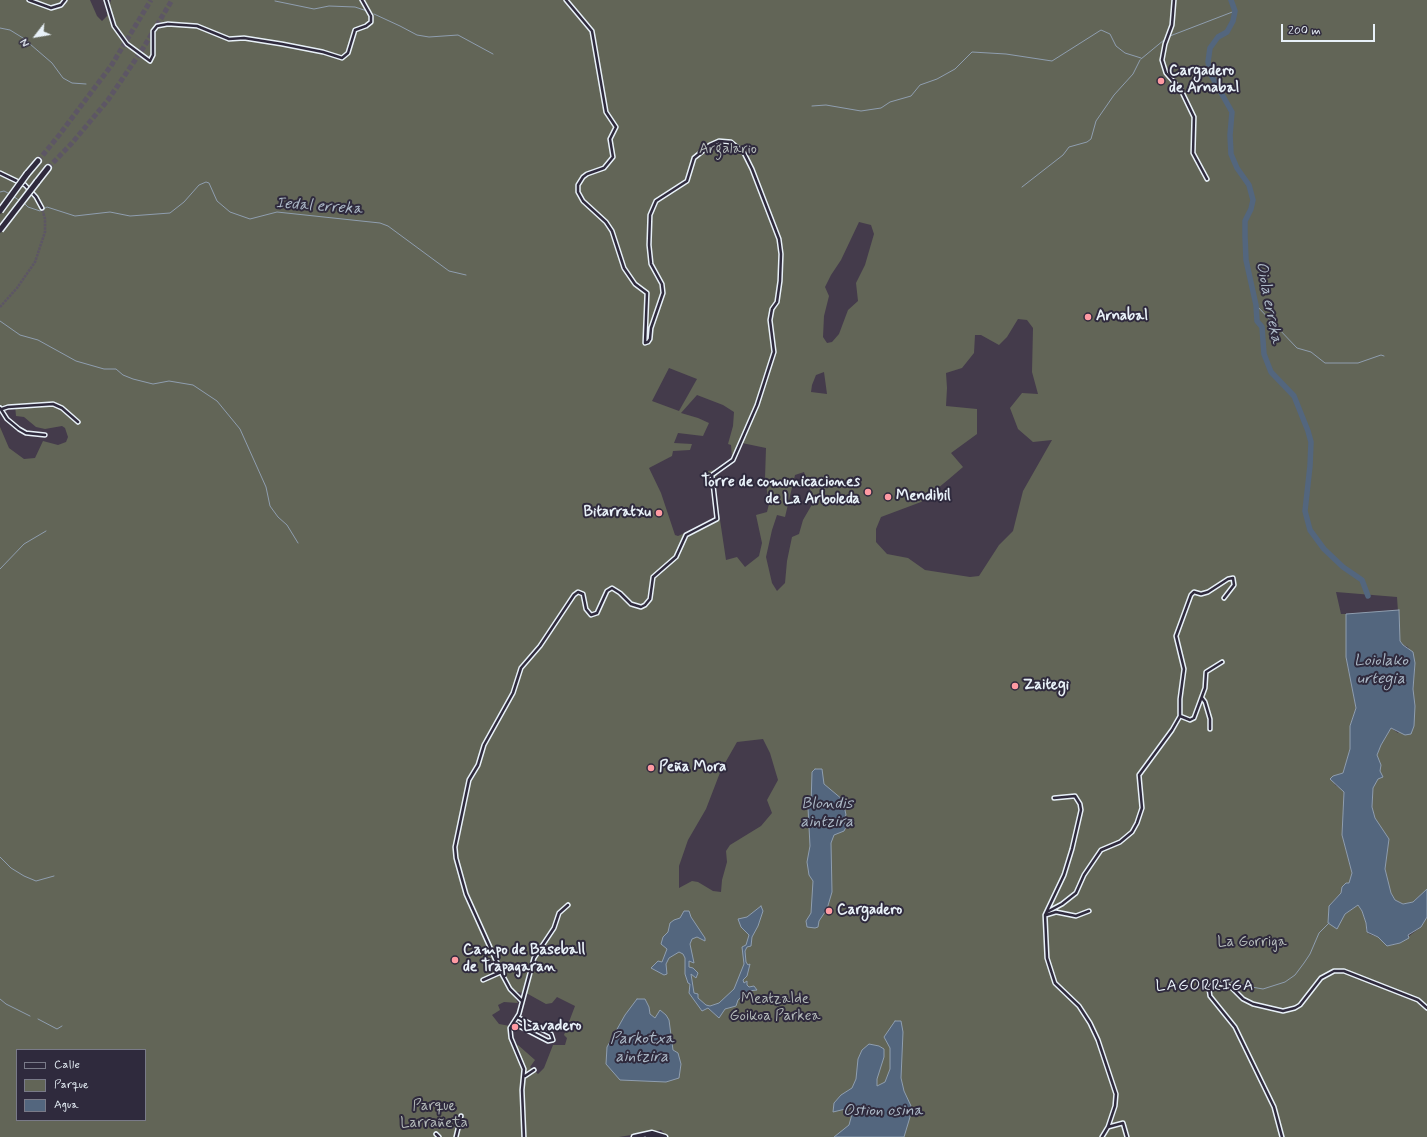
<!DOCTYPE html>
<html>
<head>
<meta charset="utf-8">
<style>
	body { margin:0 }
	#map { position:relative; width:1427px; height:1137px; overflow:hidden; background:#443b4b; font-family:Mynerve,sans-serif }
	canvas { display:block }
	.legend { position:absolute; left:16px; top:1049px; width:130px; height:72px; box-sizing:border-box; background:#2f2a3d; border:1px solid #797a88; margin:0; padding:5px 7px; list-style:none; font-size:12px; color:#e8f1f8 }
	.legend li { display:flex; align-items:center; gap:8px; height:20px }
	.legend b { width:20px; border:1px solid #797a88 }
	.north { position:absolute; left:16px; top:16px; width:40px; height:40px; -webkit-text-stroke:3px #2f2a3d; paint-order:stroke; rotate:239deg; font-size:11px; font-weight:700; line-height:16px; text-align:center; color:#e8f1f8 }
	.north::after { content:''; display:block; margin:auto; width:14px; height:18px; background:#e8f1f8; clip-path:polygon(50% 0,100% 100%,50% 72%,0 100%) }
	.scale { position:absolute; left:1281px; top:24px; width:94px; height:18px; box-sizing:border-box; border:2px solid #e8f1f8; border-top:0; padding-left:5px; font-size:12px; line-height:14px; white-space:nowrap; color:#e8f1f8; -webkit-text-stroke:3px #2f2a3d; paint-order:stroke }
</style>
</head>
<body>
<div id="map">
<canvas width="1427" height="1137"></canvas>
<ul class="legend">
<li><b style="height:5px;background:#2f2a3d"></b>Calle</li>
<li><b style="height:11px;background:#626557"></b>Parque</li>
<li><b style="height:11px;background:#53667e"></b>Agua</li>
</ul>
<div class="north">N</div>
<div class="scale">200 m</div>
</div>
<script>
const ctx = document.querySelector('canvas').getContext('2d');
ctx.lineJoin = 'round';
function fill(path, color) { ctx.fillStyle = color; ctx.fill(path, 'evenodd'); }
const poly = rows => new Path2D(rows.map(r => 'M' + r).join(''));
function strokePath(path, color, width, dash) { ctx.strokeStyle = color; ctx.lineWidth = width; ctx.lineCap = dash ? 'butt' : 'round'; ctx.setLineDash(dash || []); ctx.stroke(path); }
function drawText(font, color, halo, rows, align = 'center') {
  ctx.font = font + ' Mynerve,sans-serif'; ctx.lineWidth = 4; ctx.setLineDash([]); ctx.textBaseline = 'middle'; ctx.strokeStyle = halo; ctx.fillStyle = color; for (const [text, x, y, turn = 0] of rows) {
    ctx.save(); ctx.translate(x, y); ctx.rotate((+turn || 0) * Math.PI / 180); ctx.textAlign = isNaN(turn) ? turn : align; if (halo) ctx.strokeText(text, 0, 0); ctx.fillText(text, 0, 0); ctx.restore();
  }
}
fill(poly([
	[0,0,90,0,97,16,102,21,107,16,111,0,1427,0,1427,889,1413,902,1403,904,1395,900,1391,893,1385,869,1389,839,1375,818,1372,807,1373,788,1381,765,1377,755,1381,745,1391,728,1398,733,1415,706,1413,689,1415,663,1408,647,1403,645,1400,641,1397,597,1336,592,1341,614,1346,614,1346,657,1356,708,1350,726,1350,749,1343,773,1333,776,1335,785,1342,789,1344,792,1342,835,1352,873,1349,884,1329,906,1339,921,1345,914,1358,905,1362,911,1366,923,1366,930,1369,934,1378,937,1387,946,1400,943,1421,927,1427,917,1427,1137,668,1137,661,1130,619,1137,0,1137,0,427,9,448,24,459,35,458,43,441,58,445,66,442,68,437,65,428,62,426,45,429,36,427,24,417,16,416,15,405,0,406],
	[859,222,871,225,874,234,865,265,856,283,858,301,848,310,839,334,832,342,827,343,823,337,824,316,829,296,825,287,831,275,841,260],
	[1018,319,1027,320,1033,328,1032,372,1038,394,1022,393,1010,408,1018,429,1033,442,1052,440,1023,491,1013,531,999,545,979,576,970,577,925,570,908,558,887,554,876,542,876,529,881,517,921,502,949,479,963,467,951,453,977,434,977,409,946,406,947,388,946,373,962,368,974,353,975,335,981,335,999,345,1007,337],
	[669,368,697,379,679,411,652,401],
	[824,372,827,394,811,392,812,385,816,375],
	[697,395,723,405,734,412,733,426,728,444,731,445,732,457,728,463,716,470,708,471,717,514,716,519,678,536,675,535,661,493,649,468,672,456,673,451,690,450,692,444,674,443,678,433,703,436,709,423,698,418,681,413],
	[742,443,766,448,765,478,769,504,767,512,756,515,762,543,759,556,745,567,737,557,726,560,714,480,719,472,735,460],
	[804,472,814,501,803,520,799,534,792,537,787,561,785,583,777,591,772,583,766,557,772,530,777,515,785,517,795,475],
	[763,739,770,753,778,780,767,800,772,813,761,826,730,845,726,851,727,862,722,880,721,892,713,891,698,882,692,881,679,888,679,866,688,840,706,809,721,770,737,742],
	[517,992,528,994,546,1004,552,1003,557,997,575,1006,564,1035,567,1038,565,1045,553,1045,544,1068,538,1074,530,1067,535,1060,518,1045,513,1047,509,1035,510,1026,499,1024,492,1015,500,1010,498,1005,504,1002,518,1003,514,996],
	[17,1050,145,1050,145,1120,17,1120]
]), '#626557');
const water = poly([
	[1399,610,1400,641,1403,645,1413,652,1415,663,1413,689,1415,706,1414,726,1411,734,1405,735,1391,728,1381,745,1377,755,1381,765,1380,771,1383,777,1378,779,1373,788,1372,807,1375,818,1389,839,1385,869,1391,893,1395,900,1403,904,1413,902,1427,889,1427,917,1421,927,1408,935,1409,938,1400,943,1387,946,1378,937,1367,932,1366,923,1362,911,1358,905,1345,914,1337,929,1328,923,1329,906,1341,893,1342,887,1346,883,1349,883,1352,873,1342,835,1344,792,1330,779,1333,776,1343,773,1350,749,1350,726,1356,708,1346,657,1346,614,1399,610],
	[815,769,822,769,824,784,843,800,846,815,843,820,846,827,844,831,834,835,831,843,832,892,827,909,819,921,818,927,815,928,807,927,806,921,811,913,813,881,809,875,807,862,810,846,808,808,811,805,812,772,815,769],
	[761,906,763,911,758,926,752,937,751,946,747,947,745,951,746,962,748,965,750,964,747,976,743,980,744,983,747,981,747,985,749,987,754,986,757,990,748,991,738,1000,736,1006,725,1009,719,1018,708,1008,702,1011,689,993,690,984,688,983,685,974,685,958,683,954,679,952,669,958,666,964,667,974,664,975,651,968,658,961,662,962,667,949,661,944,663,937,668,932,670,923,674,920,680,918,684,911,689,911,691,917,705,938,705,941,697,937,692,939,690,944,694,963,689,961,689,967,693,968,698,973,696,978,691,974,694,993,698,994,698,998,706,1005,710,1006,719,1003,734,989,744,964,742,947,746,945,749,935,741,927,738,919,747,917,761,906],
	[637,999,645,999,649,1007,650,1014,655,1018,660,1010,666,1015,669,1020,673,1050,678,1053,681,1064,679,1078,666,1082,620,1080,606,1064,607,1047,625,1015,637,999],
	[895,1021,901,1021,903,1032,901,1078,904,1091,911,1106,910,1117,904,1137,834,1137,849,1125,854,1107,833,1112,834,1103,841,1095,852,1088,856,1079,858,1059,862,1050,869,1044,879,1046,884,1049,884,1057,877,1079,877,1086,885,1082,890,1069,890,1048,884,1037,895,1021]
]);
fill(water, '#53667e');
strokePath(water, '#8f9eaf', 1);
strokePath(poly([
	[275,1,314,9,329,6,355,7,367,11],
	[374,14,400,26,417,35,429,37,458,35,493,54],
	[0,28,10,30,23,38,52,63,63,78,72,83,86,84],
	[1170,36,1235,11],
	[1141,59,1164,40],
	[812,106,826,105,861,111,881,108,890,102,911,96,920,85,937,79,955,69,972,52,1006,54,1052,61,1101,30,1110,34,1116,46,1125,53,1141,58],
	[1022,187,1063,155,1069,147,1087,142,1091,139,1096,121,1114,95,1133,74,1140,60],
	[0,192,4,191,10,194],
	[13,196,20,201],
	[23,202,28,207,40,211,47,207,75,216,110,212,130,216,170,213,184,202,199,185,206,182,209,183,217,201,230,212,250,219,277,212,380,223,388,226,449,271,466,275],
	[1256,305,1297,348,1311,352,1325,363,1358,363,1381,355,1384,356],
	[0,321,20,335,38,340,76,361,104,369,116,369,123,375,133,379,153,384,169,381,193,385,217,401,240,429,266,487,270,506,278,517,287,525,298,543],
	[0,569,24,544,46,531],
	[0,857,11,868,24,876,36,881,54,876],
	[1218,982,1235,982,1246,986,1263,989,1285,982,1295,975,1304,963,1310,954,1319,933,1329,923],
	[1213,998,1211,993,1214,986],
	[0,999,6,1004,30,1016],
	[38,1019,57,1029,62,1026]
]), '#8f9eaf', 1);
strokePath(poly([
	[1231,0,1235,11,1233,21,1227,32,1218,37,1210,48,1208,62,1211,75,1232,112,1230,135,1231,154,1237,168,1249,185,1253,200,1251,209,1245,221,1245,236,1246,260,1256,305,1257,321,1262,327,1264,354,1271,372,1294,396,1308,431,1311,442,1310,466,1305,511,1310,530,1324,549,1343,567,1362,580,1368,596]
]), '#53667e', 5.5);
strokePath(poly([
	[0,307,17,288,35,262,45,232,45,219,42,208]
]), '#5d5665', 2.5, [2.5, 1]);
strokePath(poly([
	[38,161,60,134,111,66,151,0],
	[48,168,72,143,108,100,142,50,172,0]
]), '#5d5665', 5, [5, 2.5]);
const street = poly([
	[29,0,51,8,61,5,65,0],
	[106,0,114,26,127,44,150,61,153,55,153,31,157,26,168,24,197,26,229,39,244,38,282,44,323,52,342,58,348,53,355,30,366,26,371,22,371,16,362,0],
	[1174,0,1172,25,1165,44,1162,60,1166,73,1181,90,1194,117,1193,153,1207,179],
	[0,173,25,185,36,197,42,208],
	[0,408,7,419,19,429,26,433,45,435],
	[2,409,8,407,53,404,62,408,78,422],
	[1222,662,1206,672,1205,688,1194,718,1190,720,1180,716,1180,699,1184,669,1176,636,1191,595,1194,592,1201,594,1208,592,1228,579,1233,578,1234,585,1224,598],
	[1202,698,1205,702,1210,719,1210,729],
	[1054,798,1075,796,1080,804,1081,810,1072,849,1064,875,1045,915,1047,958,1055,983,1079,1006,1090,1023,1098,1040,1116,1094,1115,1106,1108,1127],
	[1047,912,1062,904,1076,893,1084,875,1101,850,1120,842,1132,832,1137,823,1142,808,1139,775,1172,730,1180,716],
	[1046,915,1056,912,1076,916,1089,911],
	[483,980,501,972],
	[522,1001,510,989,503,976,466,894,456,858,455,847,469,780,478,765,484,745,513,693,521,668,540,646,574,595,578,592,583,594,586,609,591,615,597,613,607,591,612,588,620,593,631,604,641,607,645,605,650,599,653,577,676,557,686,535,717,519,712,475,733,460,757,405,774,352,770,320,772,309,777,302,780,281,781,254,779,239,752,169,744,153,731,142,719,141,710,145,694,158,687,181,656,201,650,215,649,245,651,264,662,284,663,293,651,328,650,339,648,342,645,343,647,293,635,284,624,268,612,231,606,222,583,201,578,192,578,185,583,177,587,174,604,168,613,157,610,139,616,127,606,112,592,31,566,0],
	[513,1023,548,1041,553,1040,551,1034,517,1017],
	[525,1076,534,1070],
	[436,1134,439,1137],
	[456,1137,461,1116],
	[524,1137,522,1090,524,1069,511,1038,510,1028,519,1014,534,958,554,928,559,913,568,905],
	[1102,1137,1108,1127,1123,1123,1127,1137],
	[1282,1137,1274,1107,1235,1027,1210,996,1209,989,1211,986,1218,983,1226,985,1232,988,1243,999,1253,1004,1283,1011,1295,1008,1300,1005,1321,978,1334,971,1344,971,1418,1000,1427,1008]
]);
const secondary = poly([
	[634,1137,652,1133,665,1137],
	[648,1137,658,1137]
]);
const highway = poly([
	[27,174,38,161],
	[37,182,48,168]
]);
strokePath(street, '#e8f1f8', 5.5);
strokePath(secondary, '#e8f1f8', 7);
strokePath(highway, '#e8f1f8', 8);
strokePath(street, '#2f2a3d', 2.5);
strokePath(secondary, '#2f2a3d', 4);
strokePath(highway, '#2f2a3d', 5);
const highwayBridge = poly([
	[0,211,27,174],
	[0,230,37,182]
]);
strokePath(highwayBridge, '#e8f1f8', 8, []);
strokePath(highwayBridge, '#2f2a3d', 5);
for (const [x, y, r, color] of [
	[1161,81,4,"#ff9aa2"],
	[1088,317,4,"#ff9aa2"],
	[868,492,4,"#ff9aa2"],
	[888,497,4,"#ff9aa2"],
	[659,513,4,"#ff9aa2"],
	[1015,686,4,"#ff9aa2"],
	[651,768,4,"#ff9aa2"],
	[829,911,4,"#ff9aa2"],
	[455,960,4,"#ff9aa2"],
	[515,1027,4,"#ff9aa2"]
]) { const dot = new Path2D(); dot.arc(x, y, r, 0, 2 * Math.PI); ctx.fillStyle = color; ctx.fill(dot); strokePath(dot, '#2f2a3d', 1.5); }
drawText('bold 15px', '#e8f1f8', '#2f2a3d', [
	["Cargadero",1169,72],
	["de Arnabal",1169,89],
	["Arnabal",1096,317],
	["Torre de comunicaciones",860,483,"right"],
	["de La Arboleda",860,500,"right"],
	["Mendibil",896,497],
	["Bitarratxu",651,513,"right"],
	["Zaitegi",1023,686],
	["Peña Mora",659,768],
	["Cargadero",837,911],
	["Campo de Baseball",463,951],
	["de Trapagaran",463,968],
	["Lavadero",523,1027]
], 'left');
drawText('15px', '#b2b9b8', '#2f2a3d', [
	["Argalario",728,150],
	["La Gorriga",1252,943],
	["Meatzalde",775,1000],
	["Goikoa Parkea",775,1017],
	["Parque",434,1107],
	["Larrañeta",434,1124]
]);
drawText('italic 16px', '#acb9c7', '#2f2a3d', [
	["Iedal erreka",319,207,4],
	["Oiola erreka",1268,303,79],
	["Loiolako",1381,662],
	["urtegia",1381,680],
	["Blondis",827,805],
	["aintzira",827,823],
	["Parkotxa",642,1040],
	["aintzira",642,1058],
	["Ostion osina",883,1112]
]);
ctx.letterSpacing = '1px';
drawText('16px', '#e8f1f8', '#2f2a3d', [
	["LAGORRIGA",1205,987]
]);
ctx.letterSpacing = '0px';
</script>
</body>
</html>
